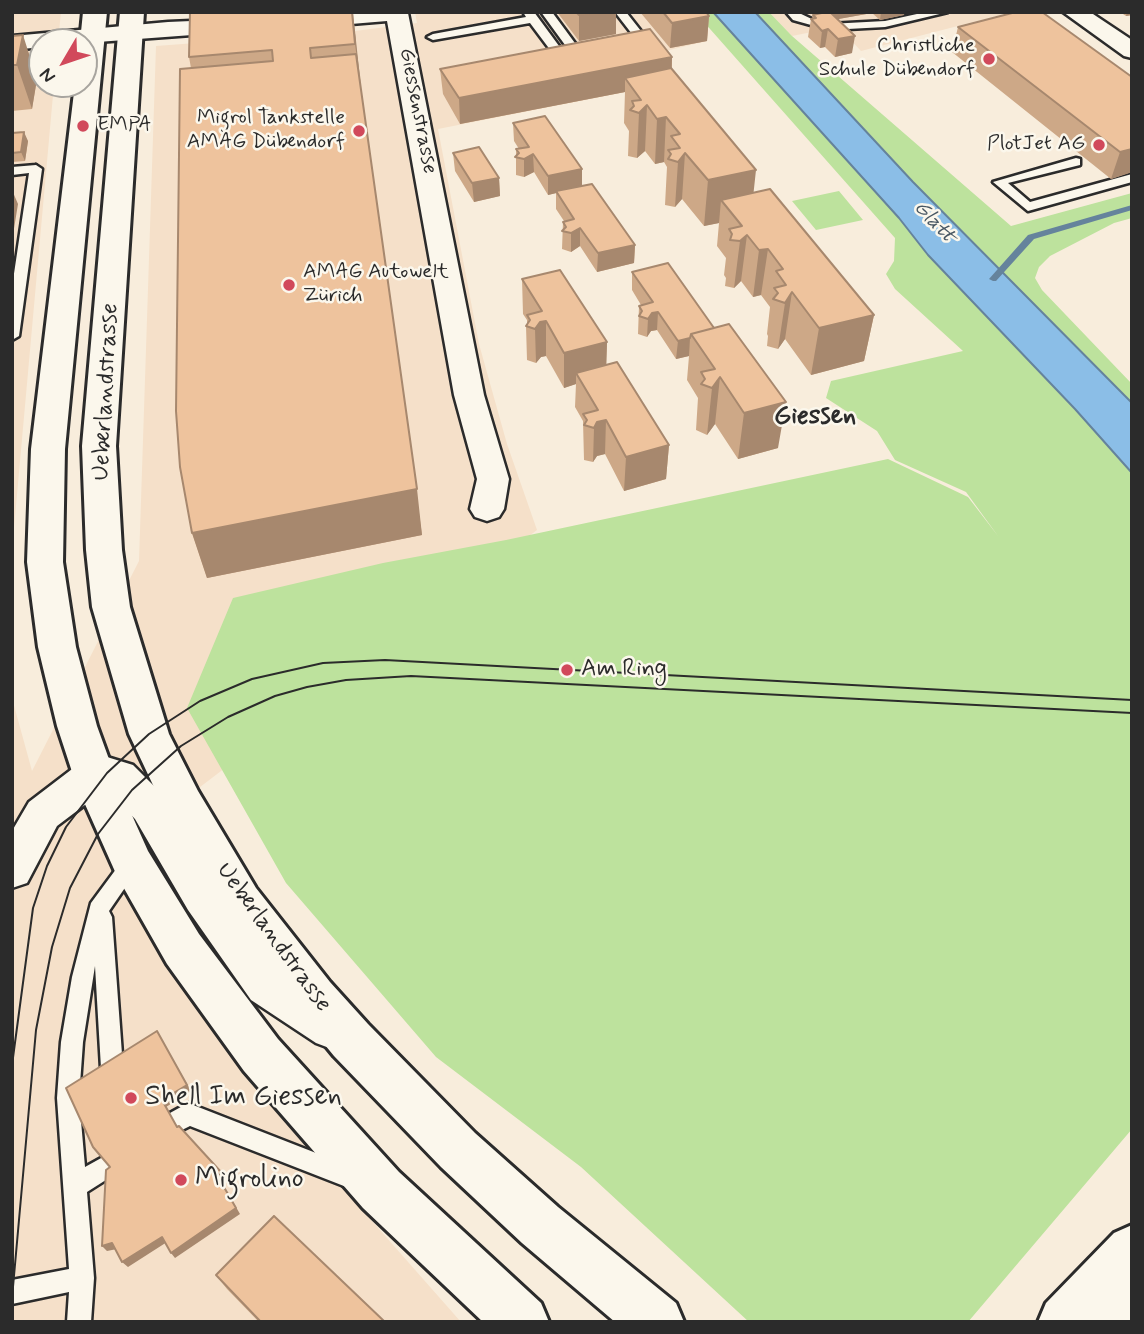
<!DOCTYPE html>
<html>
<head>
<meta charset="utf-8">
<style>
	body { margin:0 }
	#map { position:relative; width:1144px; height:1334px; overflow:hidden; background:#f8eddc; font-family:Mynerve,sans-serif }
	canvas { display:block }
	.frame { position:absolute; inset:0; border:14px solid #2b2b2b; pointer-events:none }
	.north { position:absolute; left:28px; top:28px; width:70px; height:70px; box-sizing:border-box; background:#fbf7ec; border:2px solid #a8a59f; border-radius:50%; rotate:231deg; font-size:19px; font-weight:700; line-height:28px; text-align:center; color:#2b2b2b }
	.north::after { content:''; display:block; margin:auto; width:24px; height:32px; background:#d1495b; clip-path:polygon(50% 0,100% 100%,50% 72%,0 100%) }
</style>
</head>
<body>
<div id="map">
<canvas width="1144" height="1334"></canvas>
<div class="frame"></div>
<div class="north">N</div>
</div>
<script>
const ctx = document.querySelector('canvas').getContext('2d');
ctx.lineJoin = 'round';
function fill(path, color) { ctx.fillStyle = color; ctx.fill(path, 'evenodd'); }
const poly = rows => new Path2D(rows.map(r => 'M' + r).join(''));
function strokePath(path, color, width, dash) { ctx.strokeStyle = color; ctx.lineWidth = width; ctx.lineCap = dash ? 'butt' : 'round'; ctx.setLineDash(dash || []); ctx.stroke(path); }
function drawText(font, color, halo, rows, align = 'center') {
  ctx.font = font + ' Mynerve,sans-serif'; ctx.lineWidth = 5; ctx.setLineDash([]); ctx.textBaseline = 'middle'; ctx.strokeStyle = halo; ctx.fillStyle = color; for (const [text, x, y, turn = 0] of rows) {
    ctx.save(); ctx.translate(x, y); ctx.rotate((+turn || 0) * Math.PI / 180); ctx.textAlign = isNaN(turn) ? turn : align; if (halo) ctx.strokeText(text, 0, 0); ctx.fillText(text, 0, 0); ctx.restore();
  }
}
fill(poly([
	[12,12,61,12,58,42,42,42,42,84,54,84,12,550],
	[415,12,682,12,707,41,649,55,671,83,438,129,479,344,507,444,537,530,107,858,244,1076,461,1322,12,1322,12,698,32,771,139,561,156,46,355,31,417,23],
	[769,12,1012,12,861,51,847,36,827,29,792,36]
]), '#f5e0c9');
fill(poly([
	[695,12,769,12,792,36,1011,226,1132,193,1132,218,1114,223,1050,256,1039,267,1035,278,1042,290,1132,384,1132,1129,968,1322,749,1322,581,1167,436,1057,286,883,187,708,233,598,383,563,506,540,888,459,968,497,998,536,966,492,895,460,877,431,826,398,831,381,963,351,895,289,886,274,894,261,895,238],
	[839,191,863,220,816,230,792,201]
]), '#bde29d');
const water = poly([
	[713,12,755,12,913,182,1132,403,1132,473,1075,409,928,255,899,218,713,12]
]);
fill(water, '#8bbee7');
strokePath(water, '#65839c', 2);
fill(poly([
	[1132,205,1132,210,1034,239,996,281,993,281,989,279,1028,235,1132,205]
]), '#65839c');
const service = poly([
	[523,12,534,12,573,65,571,67,563,67,530,23,433,40,427,37,433,34,526,17,523,12],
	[541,12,552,12,583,54,590,55,590,59,576,60,541,12],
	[615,12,626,12,652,45,650,47,637,48,635,46,639,43,615,12],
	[786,12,797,12,818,22,829,24,885,21,926,12,948,12,885,27,829,30,793,20,786,12],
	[1076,158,1080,159,1080,165,1008,183,1030,202,1132,174,1132,182,1028,211,993,182,1076,158],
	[36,165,42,169,19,336,12,340,12,287,29,173,12,175,12,167,36,165],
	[132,854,139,857,142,863,109,911,112,917,123,1068,120,1075,112,1079,104,1075,101,1068,95,966,83,1042,79,1098,85,1167,112,1152,120,1155,123,1163,120,1171,87,1192,94,1278,91,1322,67,1322,69,1292,12,1304,12,1280,69,1269,57,1098,61,1042,72,977,91,903,125,857,132,854],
	[188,1103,357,1169,360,1177,357,1185,349,1188,190,1126,178,1132,170,1129,167,1121,170,1113,188,1103]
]);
const minor = poly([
	[326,12,408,13,484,395,509,479,504,509,499,517,487,521,475,517,470,509,477,479,454,395,387,21,303,28,295,26,292,21,295,16,326,12],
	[1063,12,1090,12,1132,40,1132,58,1124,56,1063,12],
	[238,19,246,21,249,26,246,31,84,43,42,42,42,47,12,50,12,36,168,22,238,19],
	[107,757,133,765,163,795,218,884,281,972,348,1013,354,1028,348,1043,332,1049,316,1043,251,1000,188,910,135,819,106,789,57,826,27,883,12,888,12,831,29,802,80,763,107,757]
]);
const secondary = poly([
	[83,12,107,12,65,449,63,562,76,647,97,726,118,784,148,851,199,934,278,1039,399,1172,541,1303,549,1322,483,1322,363,1208,244,1071,167,964,117,876,76,784,57,726,38,647,27,562,31,449,75,84,84,84,84,42,80,42,83,12],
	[120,12,144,12,116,446,122,550,130,607,169,734,198,791,256,888,330,982,368,1024,475,1133,558,1207,676,1303,684,1322,615,1322,522,1243,441,1167,334,1056,298,1012,226,916,168,817,129,734,92,607,86,550,82,446,120,12],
	[1132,1225,1132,1322,1038,1322,1046,1303,1114,1233,1132,1225]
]);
strokePath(service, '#2b2b2b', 5);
strokePath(minor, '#2b2b2b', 5);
strokePath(secondary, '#2b2b2b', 6);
fill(service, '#fbf7ec');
fill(minor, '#fbf7ec');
fill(secondary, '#fbf7ec');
strokePath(poly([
	[12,1065,33,908,47,866,66,827,107,773,149,734,200,701,252,679,323,663,385,660,1132,700],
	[12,1298,36,1030,52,947,70,888,98,834,132,790,181,746,228,717,275,696,307,687,346,680,411,676,1132,713]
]), '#2b2b2b', 2);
fill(poly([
	[190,12,353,12,360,88,422,535,207,578,192,533,191,68,189,57],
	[557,12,616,12,616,34,579,41],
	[640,12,706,12,709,16,707,41,670,48],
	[812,12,904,12,904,15,880,20,872,13,838,19,852,53,835,57,825,47,820,48,808,37,811,19,812,19,813,15,814,15],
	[1120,12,1132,12,1132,15,1126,16],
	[958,27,1132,77,1132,172,1111,179,952,52],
	[12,36,37,79,32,109,12,111],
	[672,57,672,69,753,193,874,315,864,361,811,375,785,339,778,349,767,346,768,336,767,334,770,307,761,295,753,297,741,281,734,288,725,286,726,278,724,275,726,258,717,246,719,223,704,226,682,199,675,207,665,205,667,167,664,162,655,164,645,151,637,158,628,156,629,131,624,123,625,92,460,124,443,94,440,69],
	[513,123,582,169,582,186,635,245,634,263,597,272,580,246,571,252,562,249,563,222,564,221,556,209,556,193,548,195,534,172,524,177,516,175,516,149,519,149,514,141],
	[12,133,28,141,25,161,12,162],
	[453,153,499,178,500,196,474,202,455,171],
	[668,263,778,448,738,459,715,424,707,435,696,430,698,398,687,380,689,356,676,359,657,330,651,331,647,337,638,334,639,306,641,305,632,290,632,272],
	[522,279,607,342,606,365,669,445,666,479,624,491,605,454,597,456,593,462,584,460,583,421,575,407,576,384,564,388,546,356,541,357,536,363,527,360,526,326,527,324,527,320,523,314],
	[216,1275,385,1322,259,1322,227,1289]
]), '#cda887');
fill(poly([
	[352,12,355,31,361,88,355,44],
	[595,12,616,12,616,34,579,41,579,15],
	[824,12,872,13,822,22],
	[881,12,904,12,904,15,880,20],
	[1127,12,1132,12,1132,15,1126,16],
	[709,16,707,41,670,48,672,23],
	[828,29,825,47,820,48,822,31],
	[23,35,37,79,32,109,17,65],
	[855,36,852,53,835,57,838,39],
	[672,57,671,83,625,78,625,92,460,124,459,98],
	[647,105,645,151,637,158,639,113],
	[666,117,664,162,655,164,657,119],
	[24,132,28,141,25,161,21,152],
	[1132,149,1132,172,1111,179,1120,152],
	[685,153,682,199,675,207,678,162],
	[533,154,534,172,524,177,524,159],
	[582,169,582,187,548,195,548,176],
	[756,170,751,216,721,200,719,223,704,226,708,180],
	[499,178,500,196,474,202,472,183],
	[12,190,18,204,12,241],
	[580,228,580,246,571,252,571,233],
	[747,235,741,281,734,288,740,241],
	[635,245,634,263,597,272,598,253],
	[768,249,761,295,753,297,759,250],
	[792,292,785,339,778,349,785,303],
	[658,312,657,330,651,331,647,337,648,319,652,313],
	[874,315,864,361,811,375,819,328],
	[546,321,546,356,541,357,536,363,535,329,540,322],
	[690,338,689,356,676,359,678,341],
	[607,342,606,376,576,373,576,384,564,388,564,353],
	[720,377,715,424,707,435,712,388],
	[786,402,778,448,738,459,744,413],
	[606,420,605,454,597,456,593,462,594,428,597,422],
	[669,445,666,479,624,491,626,457],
	[417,489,422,535,207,578,192,533],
	[157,1031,191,1091,166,1107,181,1133,162,1100],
	[221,1172,225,1178,221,1181,240,1214,175,1258,171,1253,217,1175],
	[162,1237,167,1242,128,1267,122,1262],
	[112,1243,117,1249,107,1251,102,1246]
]), '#a7886e');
const building = poly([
	[190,12,352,12,355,44,310,48,311,58,356,54,417,489,192,533,180,467,176,411,180,69,273,61,272,50,189,57,190,12],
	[576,12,595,12,579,15,576,12],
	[663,12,706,12,709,16,672,23,663,12],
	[826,12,830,12,855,36,838,39,828,29,822,31,811,19,816,18,813,15,826,12],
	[1016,12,1042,12,1132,77,1132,149,1120,152,958,27,1016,12],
	[650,29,672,57,459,98,440,69,650,29],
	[23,35,17,65,12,65,12,36,23,35],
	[671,68,756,170,708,180,685,153,678,162,668,159,671,154,668,150,680,148,671,136,680,134,666,117,657,119,647,105,639,113,630,110,634,106,632,101,641,100,625,78,671,68],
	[545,116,582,169,548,176,533,154,524,159,515,157,519,153,516,149,529,147,513,123,545,116],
	[24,132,21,152,12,153,12,133,24,132],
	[479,147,499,178,472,183,453,153,479,147],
	[592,184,635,245,598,253,580,228,571,233,562,231,566,227,563,222,574,219,556,191,592,184],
	[770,189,874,315,819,328,792,292,785,303,773,299,778,293,774,288,786,285,776,271,783,269,768,249,759,250,747,235,740,241,730,240,732,234,729,229,742,226,721,200,770,189],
	[668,263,714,328,691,334,690,338,678,341,658,312,652,313,648,319,639,316,642,311,639,306,653,302,632,272,668,263],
	[560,270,607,342,564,353,546,321,540,322,535,329,526,326,530,320,527,315,542,311,522,279,560,270],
	[729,324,786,402,744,413,720,377,712,388,701,384,705,379,701,372,715,369,691,334,729,324],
	[617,362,669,445,626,457,606,420,597,422,594,428,584,425,587,420,583,414,598,410,576,373,617,362],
	[157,1031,187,1085,162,1100,177,1127,179,1126,221,1172,217,1175,236,1208,171,1253,162,1237,122,1262,112,1243,102,1246,106,1170,110,1167,93,1147,66,1088,157,1031],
	[274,1216,385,1322,261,1322,216,1275,274,1216]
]);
fill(building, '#eec39d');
strokePath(building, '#a7886e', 2);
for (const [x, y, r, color] of [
	[989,59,7,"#d1495b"],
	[83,126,7,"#d1495b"],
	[359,131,7,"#d1495b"],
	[1099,145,7,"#d1495b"],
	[289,285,7,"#d1495b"],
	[567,670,7,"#d1495b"],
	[131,1098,7,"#d1495b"],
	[181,1180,7,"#d1495b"]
]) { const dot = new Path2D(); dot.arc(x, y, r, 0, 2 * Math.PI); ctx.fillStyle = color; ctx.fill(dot); strokePath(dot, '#fbf7ec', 2.5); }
drawText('21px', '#2b2b2b', '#fbf7ec', [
	["Christliche",975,47],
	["Schule Dübendorf",975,71],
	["Migrol Tankstelle",345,119],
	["AMAG Dübendorf",345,143],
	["EMPA",97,126,"left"],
	["PlotJet AG",1085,145],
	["AMAG Autowelt",303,273,"left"],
	["Zürich",303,297,"left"]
], 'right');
drawText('21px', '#2b2b2b', '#fbf7ec', [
	["Giessenstrasse",417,111,79]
]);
drawText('italic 21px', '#485763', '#fbf7ec', [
	["Glatt",934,223,47]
]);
drawText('24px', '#2b2b2b', '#fbf7ec', [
	["Ueberlandstrasse",107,392,-87],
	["Ueberlandstrasse",273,938,54]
]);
drawText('24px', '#2b2b2b', '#fbf7ec', [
	["Am Ring",581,670]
], 'left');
drawText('bold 26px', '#2b2b2b', '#fbf7ec', [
	["Giessen",815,418]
]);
drawText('28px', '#2b2b2b', '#fbf7ec', [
	["Shell Im Giessen",145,1098],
	["Migrolino",195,1180]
], 'left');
</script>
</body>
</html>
